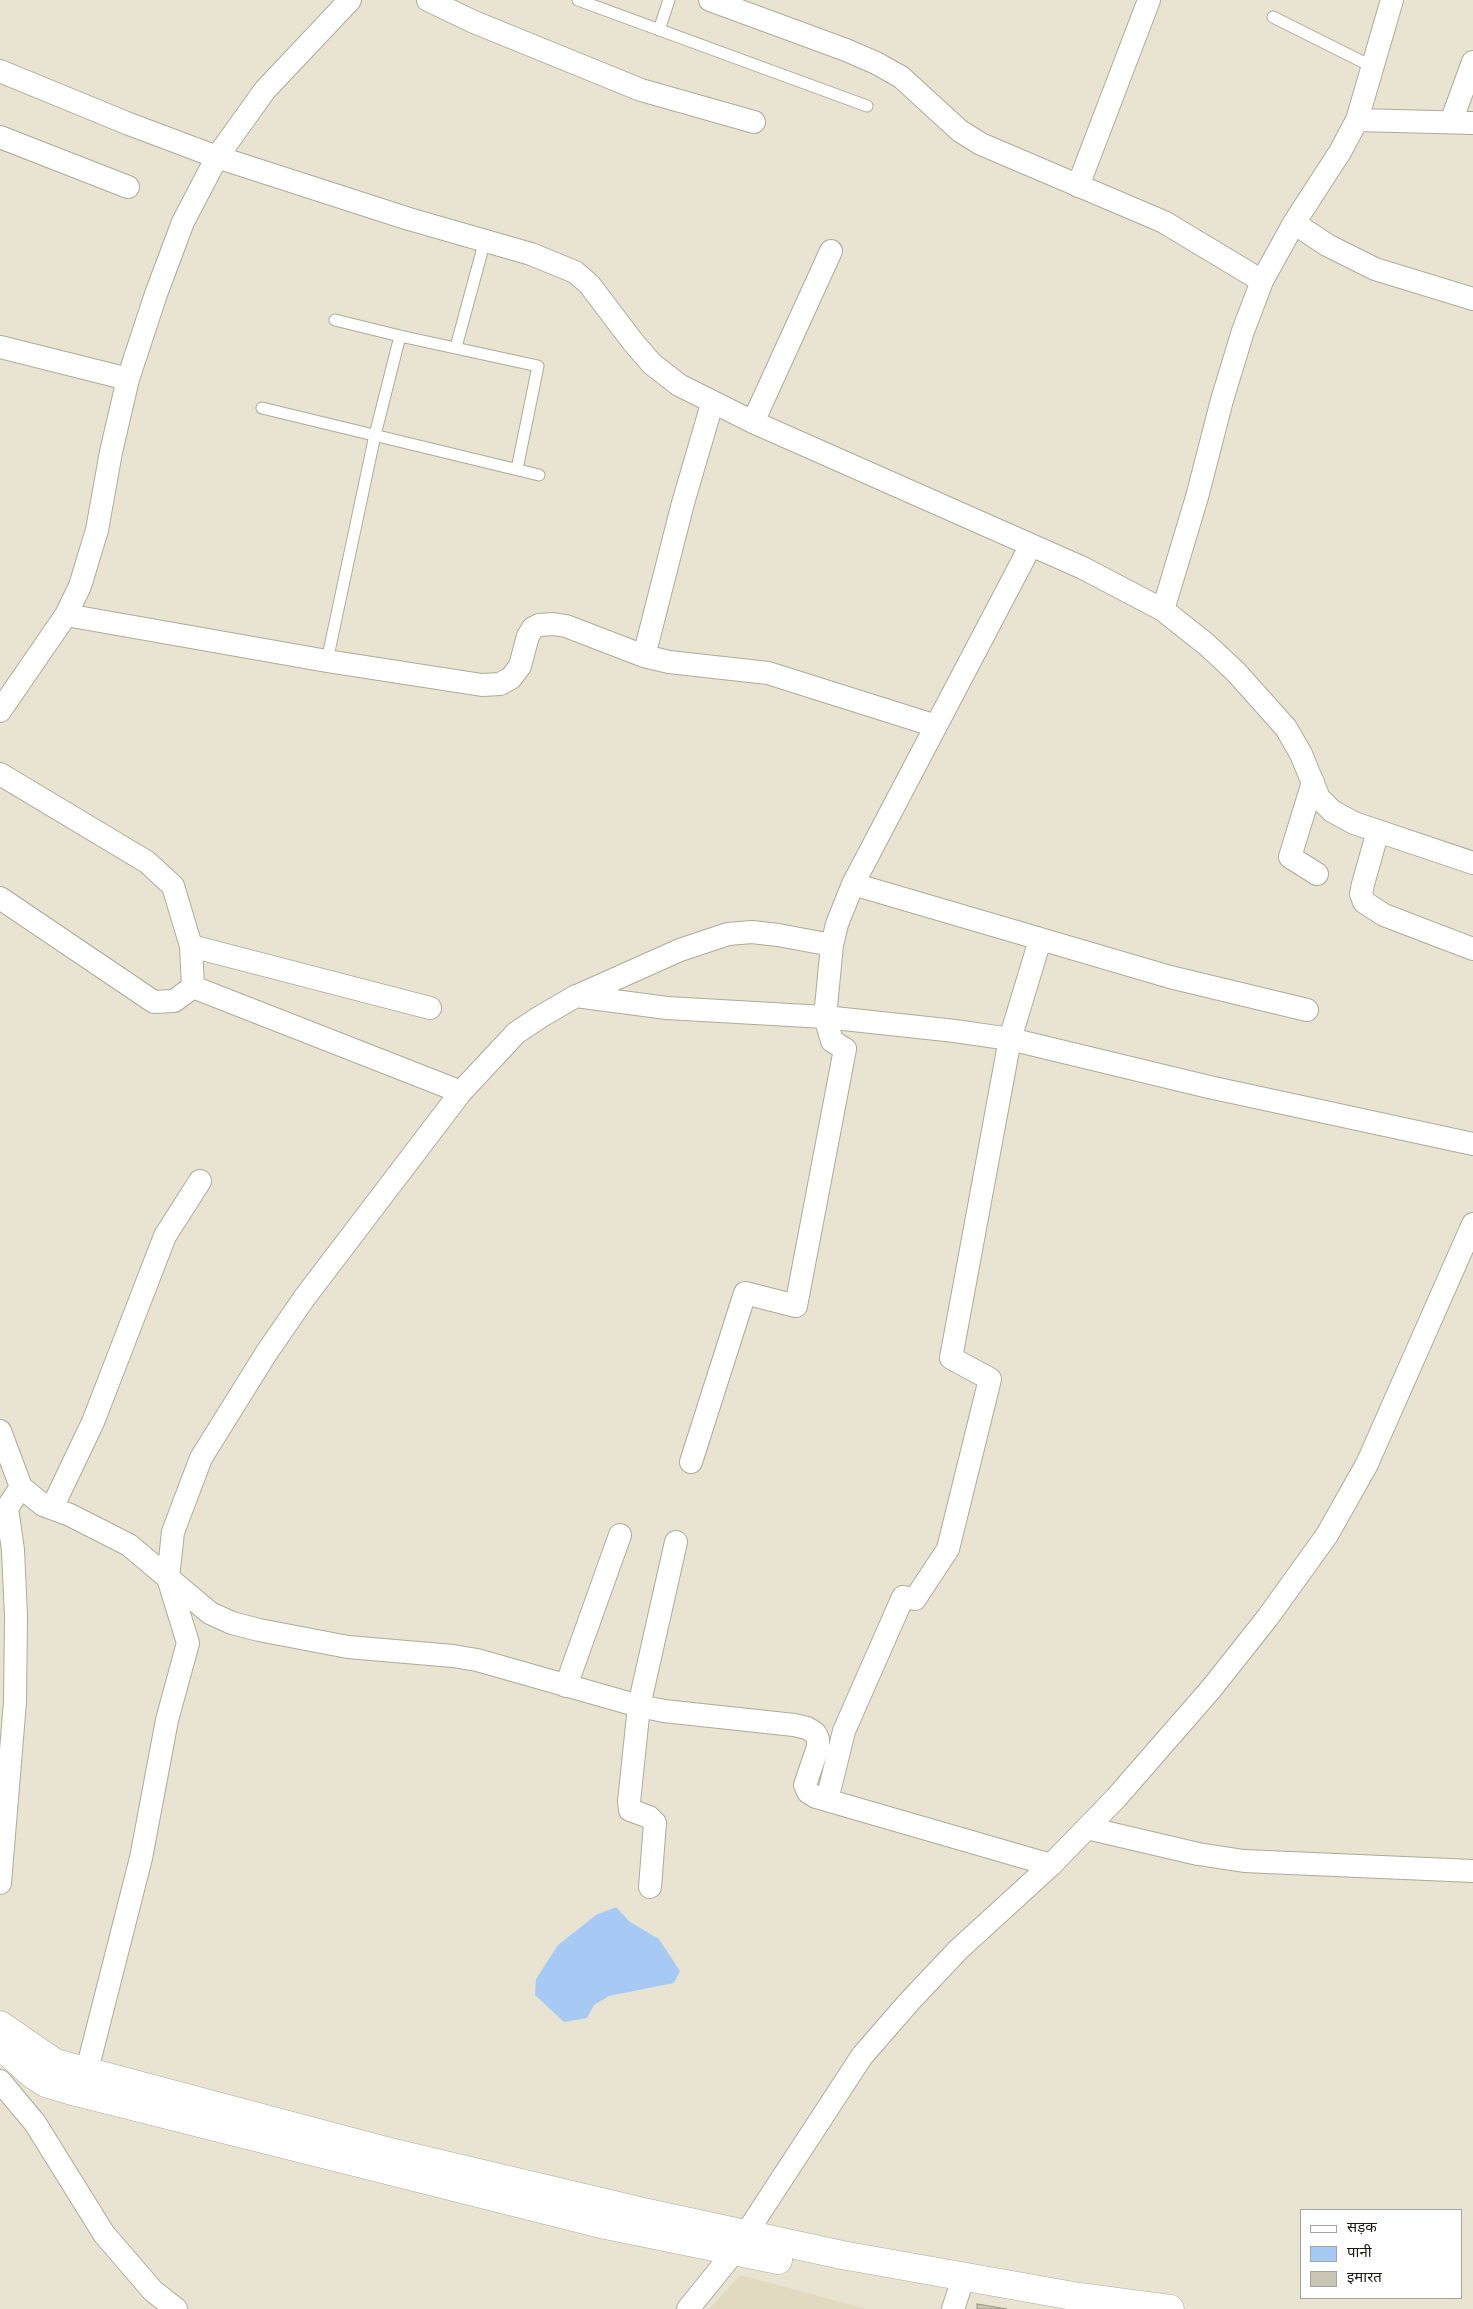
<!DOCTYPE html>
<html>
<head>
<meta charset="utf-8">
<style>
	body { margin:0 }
	#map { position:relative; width:1473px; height:2309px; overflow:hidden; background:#e9e4d2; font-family:"Crimson Pro","Noto Sans Devanagari",serif }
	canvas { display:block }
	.legend { position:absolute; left:1300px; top:2209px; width:162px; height:90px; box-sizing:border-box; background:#fff; border:1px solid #a3a3a0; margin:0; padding:6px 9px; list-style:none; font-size:15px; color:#191811 }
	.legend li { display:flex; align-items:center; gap:10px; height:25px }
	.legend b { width:25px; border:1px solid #a3a3a0 }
</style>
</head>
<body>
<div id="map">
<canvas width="1473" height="2309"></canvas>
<ul class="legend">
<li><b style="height:6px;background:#fff"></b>सड़क</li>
<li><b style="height:14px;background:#a7caf4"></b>पानी</li>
<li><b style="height:14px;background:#cac6b5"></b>इमारत</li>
</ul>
</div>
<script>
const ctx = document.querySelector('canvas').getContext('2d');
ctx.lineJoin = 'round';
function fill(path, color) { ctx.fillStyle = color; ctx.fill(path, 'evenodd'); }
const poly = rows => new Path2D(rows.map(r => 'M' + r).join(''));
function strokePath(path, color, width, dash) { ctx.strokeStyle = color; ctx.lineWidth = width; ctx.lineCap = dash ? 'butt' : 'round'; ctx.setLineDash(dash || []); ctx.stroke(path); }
fill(poly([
	[740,2275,867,2309,709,2309]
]), '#e1dac1');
fill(poly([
	[616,1907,630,1922,659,1939,680,1971,674,1983,609,1996,594,2005,587,2018,564,2022,535,1995,536,1979,558,1945,596,1915]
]), '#a7caf4');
const building = poly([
	[977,2304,1007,2309,977,2309,977,2304]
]);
fill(building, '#cac6b5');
strokePath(building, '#979382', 1);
const lane = poly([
	[578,0,867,106],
	[1273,17,1373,67],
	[659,30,669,0],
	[335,320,400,336],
	[456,347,485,240],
	[262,408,539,475],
	[327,661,375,435,400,336,538,366,517,469]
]);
const street = poly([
	[428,0,474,22,641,90,754,122],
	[710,0,846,50,876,63,901,77,960,131,981,144,1164,222,1262,281],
	[0,71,129,124,217,157,409,219,531,254,575,272,589,284,633,342,652,364,679,385,753,422,1083,568,1163,610,1206,644,1236,672,1286,728,1301,754,1319,798,1332,811,1354,823,1473,863],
	[1357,120,1473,123],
	[1451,122,1473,62],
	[0,137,128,187],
	[1078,186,1149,0],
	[1294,223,1327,245,1375,269,1473,299],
	[0,347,128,379],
	[753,422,831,251],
	[1031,545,853,884,1170,977,1307,1010],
	[1163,610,1197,497,1222,400,1243,331,1262,281,1294,223,1340,152,1357,120,1392,0],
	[66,615,327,661,482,685,500,684,511,678,520,666,528,636,533,628,539,625,553,624,566,626,644,656,669,662,768,673,936,726],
	[644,656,683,503,712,404],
	[0,711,66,615,80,586,97,530,111,452,128,379,156,294,183,222,217,157,265,90,350,0],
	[0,774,147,862,173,886,191,946,193,987],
	[1313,782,1290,857,1317,874],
	[1378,831,1363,884,1361,894,1364,902,1384,915,1473,949],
	[0,898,154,1002,174,1001,193,987],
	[191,946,430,1008],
	[193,987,461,1092],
	[577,996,680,950,728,934,752,932,778,935,832,945],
	[0,1431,21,1487,7,1508,13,1550,16,1616,15,1702,0,1883],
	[691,1462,745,1293,796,1306,845,1049,832,1041,825,1017,832,945,837,924,853,884],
	[21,1487,43,1505,70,1515,129,1545,210,1613,232,1623,259,1630,348,1647,453,1656,477,1660,639,1706,664,1711,794,1725,807,1728,815,1733,818,1739,818,1747,805,1785,808,1792,816,1797,1051,1865],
	[52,1508,93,1422,165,1236,200,1181],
	[566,1686,620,1535],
	[827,1800,844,1731,903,1597,915,1599,948,1549,990,1379,951,1358,1010,1039,1040,940],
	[1087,1828,1198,1854,1244,1861,1473,1871],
	[650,1887,655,1823,649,1817,630,1810,629,1802,639,1706,676,1542],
	[87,2070,141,1858,167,1720,188,1643,168,1578,173,1532,201,1458,267,1352,305,1297,461,1092,516,1033,540,1017,576,996,667,1008,825,1017,955,1031,1010,1039,1209,1087,1473,1144],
	[0,2081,35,2123,104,2234,153,2291,176,2309],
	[688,2309,734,2252,862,2056,909,2002,958,1950,1051,1865,1116,1798,1211,1689,1268,1617,1327,1535,1367,1464,1473,1224],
	[953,2309,959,2291]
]);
const secondary = poly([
	[0,2025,55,2063,386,2151,644,2212,842,2255,1079,2297,1170,2309],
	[0,2045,32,2074,46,2083,76,2092,601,2224,778,2260]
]);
strokePath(lane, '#aeaa99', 13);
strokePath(street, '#aeaa99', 24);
strokePath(secondary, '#aeaa99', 29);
strokePath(lane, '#fff', 11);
strokePath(street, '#fff', 22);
strokePath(secondary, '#fff', 28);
</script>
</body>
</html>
